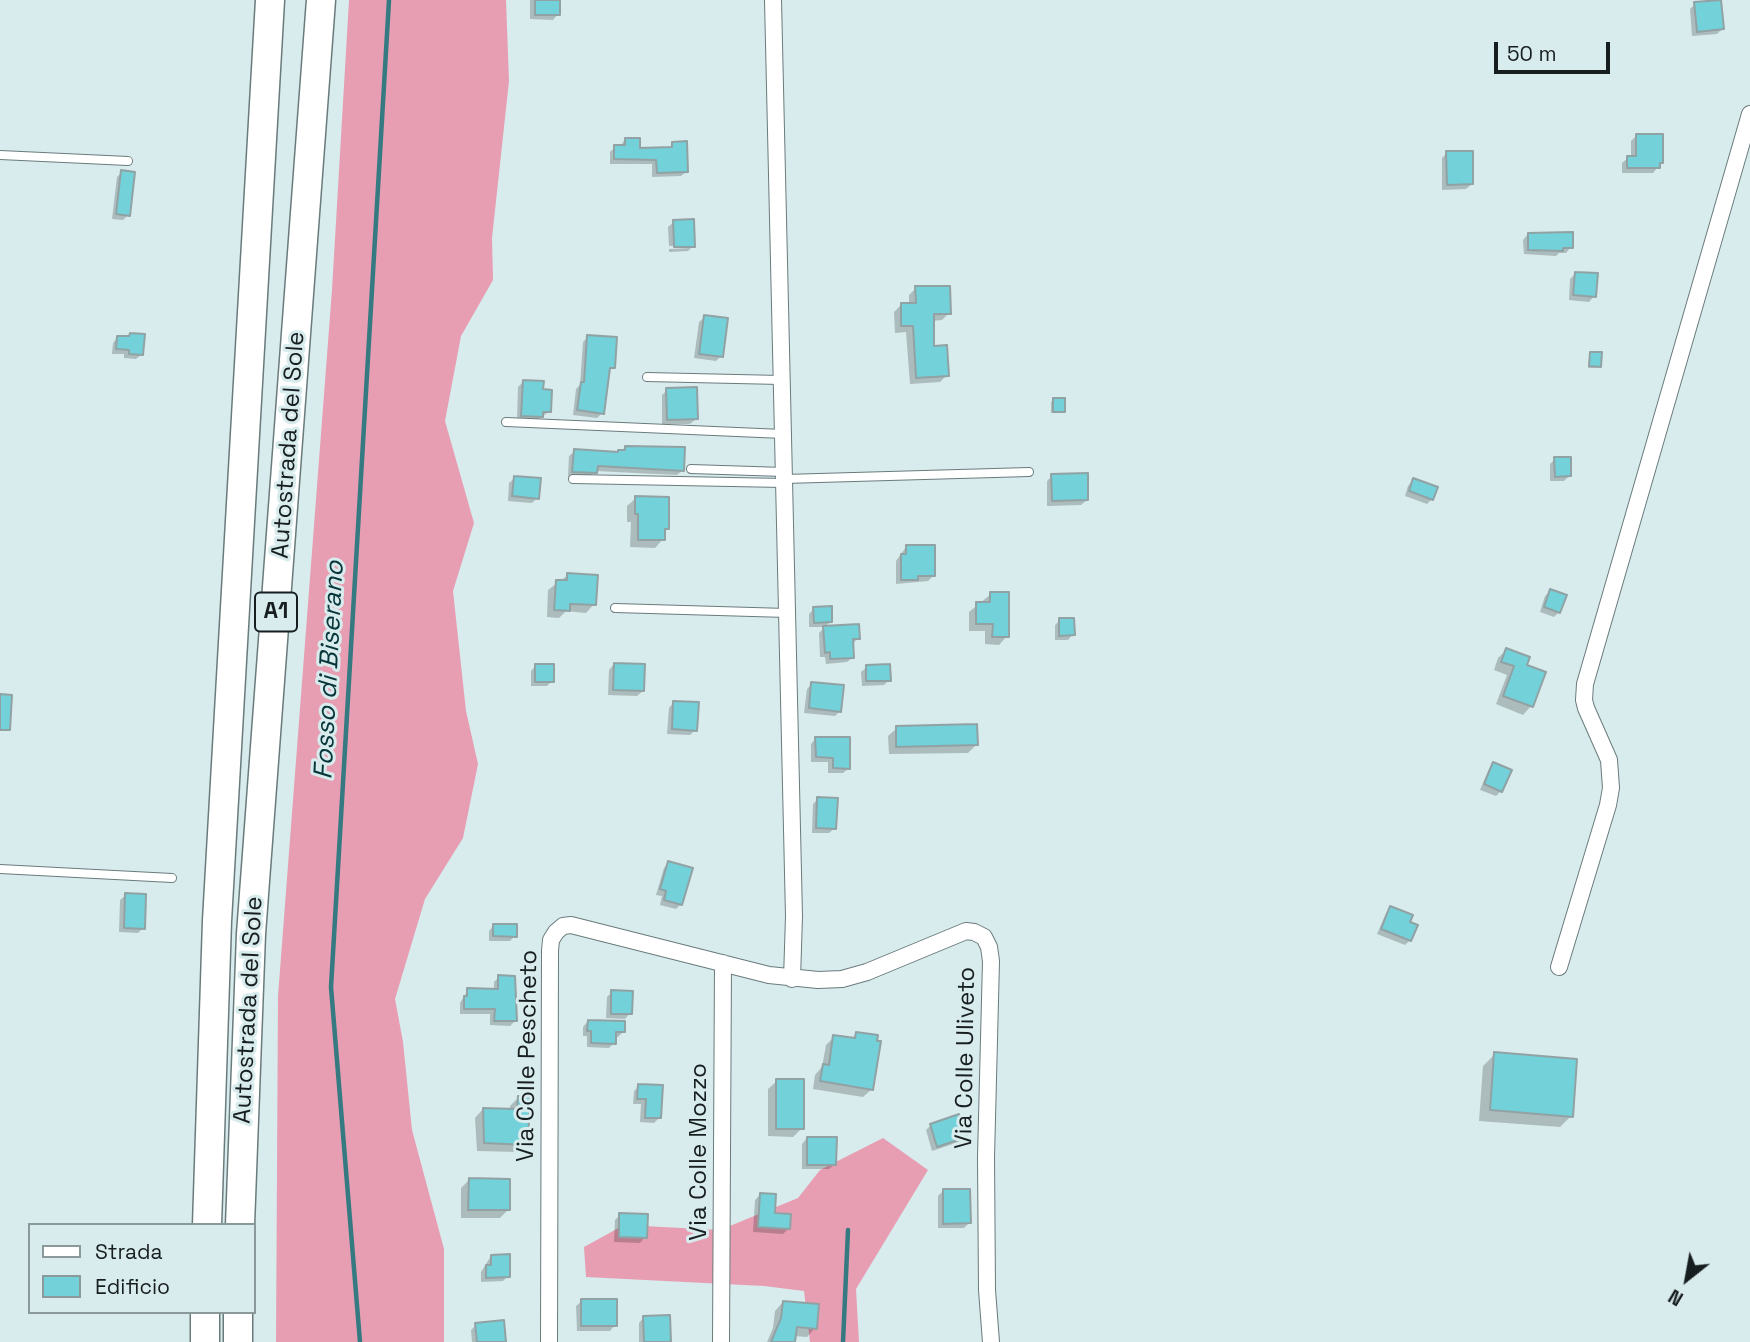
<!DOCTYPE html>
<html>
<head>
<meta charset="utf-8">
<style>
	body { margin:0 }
	#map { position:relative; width:1750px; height:1342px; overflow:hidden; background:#d8ebed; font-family:"Space Grotesk",sans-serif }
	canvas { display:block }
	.legend { position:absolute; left:28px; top:1223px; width:228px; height:91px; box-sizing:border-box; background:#d8ebed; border:2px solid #8b999b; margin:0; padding:9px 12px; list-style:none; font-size:21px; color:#171e1f }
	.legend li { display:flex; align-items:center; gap:14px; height:35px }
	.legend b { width:35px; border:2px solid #8b999b }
	.north { position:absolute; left:1652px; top:1244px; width:70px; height:70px; -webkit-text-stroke:5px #d8ebed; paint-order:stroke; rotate:211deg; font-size:19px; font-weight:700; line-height:28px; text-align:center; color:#171e1f }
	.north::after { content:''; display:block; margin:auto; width:24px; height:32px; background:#171e1f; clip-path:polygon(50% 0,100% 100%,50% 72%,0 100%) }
	.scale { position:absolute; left:1494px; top:42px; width:116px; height:32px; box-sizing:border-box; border:4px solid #171e1f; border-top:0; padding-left:9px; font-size:21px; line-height:24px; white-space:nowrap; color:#171e1f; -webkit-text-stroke:5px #d8ebed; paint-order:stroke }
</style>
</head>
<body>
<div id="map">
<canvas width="1750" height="1342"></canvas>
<ul class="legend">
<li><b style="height:9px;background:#fff"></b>Strada</li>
<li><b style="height:19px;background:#73d1d9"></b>Edificio</li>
</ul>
<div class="north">N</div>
<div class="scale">50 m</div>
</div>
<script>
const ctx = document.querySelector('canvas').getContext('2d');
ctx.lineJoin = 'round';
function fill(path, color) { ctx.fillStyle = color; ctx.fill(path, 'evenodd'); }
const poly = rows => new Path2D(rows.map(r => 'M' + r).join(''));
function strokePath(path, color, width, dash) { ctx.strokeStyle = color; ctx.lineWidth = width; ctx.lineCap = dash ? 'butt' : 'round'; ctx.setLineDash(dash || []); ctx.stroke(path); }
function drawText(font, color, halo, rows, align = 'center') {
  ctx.font = font + ' "Space Grotesk",sans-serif'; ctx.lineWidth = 6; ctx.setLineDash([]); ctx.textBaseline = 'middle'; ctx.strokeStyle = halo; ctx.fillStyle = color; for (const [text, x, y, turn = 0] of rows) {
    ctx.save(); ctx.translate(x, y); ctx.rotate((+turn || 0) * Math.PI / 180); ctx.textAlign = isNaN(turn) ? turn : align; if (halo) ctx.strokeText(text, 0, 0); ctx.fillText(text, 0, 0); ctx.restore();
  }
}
fill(poly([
	[349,0,506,0,509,81,492,238,493,280,461,336,445,421,474,523,453,591,466,711,478,764,463,838,425,899,395,999,403,1042,412,1130,444,1249,444,1342,276,1342,278,996,332,290],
	[883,1138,928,1170,856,1289,859,1342,810,1342,804,1291,764,1286,586,1277,584,1247,624,1225,720,1230,798,1198,820,1170]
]), '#e79eb3');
fill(poly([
	[530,0,558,0,558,14,553,20,530,19],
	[1695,4,1722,29,1717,34,1692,36,1690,9],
	[1636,136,1662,162,1653,173,1622,173,1622,163,1628,158,1631,158,1631,141],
	[625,139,638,150,667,149,673,144,687,171,681,176,652,177,652,164,610,164,610,152,615,147,620,147],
	[1447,153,1472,184,1466,189,1442,190,1442,158],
	[122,172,128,215,123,220,112,219,117,177],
	[674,222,693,246,688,251,669,252,669,249,690,248,690,245,669,246,668,227],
	[1528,234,1571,247,1566,253,1559,253,1556,256,1524,254,1523,240],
	[1576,273,1594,296,1589,302,1569,300,1570,279],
	[916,288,949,313,942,320,932,321,933,347,947,375,940,382,910,384,906,332,895,333,894,312,901,305,909,305,909,295],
	[705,317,721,356,716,361,694,358,699,322],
	[130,335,142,354,136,359,124,358,124,354,112,354,113,343,118,337,127,338],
	[588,337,613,367,607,373,602,413,597,418,573,415,576,389,580,385,583,342],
	[1590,353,1599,366,1597,368,1588,368],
	[523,382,541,391,550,411,536,421,517,420,518,387],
	[667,390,696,419,690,424,662,424,662,395],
	[1053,400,1064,411,1062,413,1051,413,1051,402],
	[626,447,683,470,677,475,595,471,590,477,568,477,569,456,575,451,617,453],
	[1555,459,1569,476,1564,481,1550,481,1550,464],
	[1052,476,1087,500,1081,505,1047,506,1047,481],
	[515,478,537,498,532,503,508,501,509,483],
	[1413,480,1432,499,1427,504,1405,496,1408,486],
	[636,498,667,528,663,532,663,539,655,548,630,547,631,522,627,522,627,506],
	[906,547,933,576,928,581,896,584,896,561],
	[568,575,594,604,586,613,566,611,559,618,547,617,548,590],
	[1551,591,1559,612,1554,617,1540,612,1545,596],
	[991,594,1007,636,999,645,985,644,985,631,969,631,969,612],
	[814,609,830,622,825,627,858,638,852,645,853,657,847,662,826,664,825,657,820,657,819,633,825,627,809,627,809,614],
	[1060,620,1073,634,1068,640,1055,640,1055,625],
	[1506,650,1525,666,1543,673,1531,706,1523,715,1496,704,1507,675,1494,670,1498,658],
	[614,664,643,691,637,696,608,695,609,670],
	[536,665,552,681,547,686,531,686,531,671],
	[867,667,889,680,884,685,862,686,861,672],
	[812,684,840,711,835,716,804,713,807,689],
	[674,702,695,730,690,735,667,734,669,708],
	[897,728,976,745,968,753,889,754,888,736],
	[816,738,849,768,843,773,828,773,828,762,811,762,811,744],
	[1494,764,1501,791,1496,796,1480,790,1489,769],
	[818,799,835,828,829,833,812,833,813,804],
	[669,863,681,904,676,909,660,905,662,896,656,895,664,868],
	[126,895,143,928,138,933,119,932,120,900],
	[1391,908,1408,923,1410,940,1405,945,1377,934,1386,913],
	[494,925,515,936,510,941,489,941,489,931],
	[499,977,515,1021,510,1026,490,1025,490,1014,460,1014,460,1003,468,990,494,990,494,982],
	[612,992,630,1013,625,1019,606,1018,607,997],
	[588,1021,623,1032,618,1037,615,1037,614,1043,609,1048,587,1047,587,1036,583,1036,583,1027],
	[857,1034,872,1089,863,1097,813,1089,815,1075,822,1067,826,1045,834,1037,851,1039],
	[1495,1054,1571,1116,1560,1127,1479,1121,1483,1066],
	[777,1081,802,1128,793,1137,768,1136,768,1089],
	[639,1086,659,1118,654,1123,640,1122,641,1104,633,1104,634,1091],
	[518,1098,527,1144,518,1152,477,1151,475,1118,483,1109,510,1110,510,1106],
	[931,1125,965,1137,959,1142,932,1151,926,1130],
	[807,1138,835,1164,829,1169,802,1169,802,1144],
	[469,1180,508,1210,500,1218,461,1218,461,1188],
	[943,1191,969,1223,964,1228,938,1228,938,1196],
	[760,1195,773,1214,788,1229,783,1234,753,1232,755,1200],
	[620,1215,645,1237,640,1243,614,1242,615,1220],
	[491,1256,508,1276,503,1281,481,1282,481,1272],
	[582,1301,615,1325,610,1331,577,1331,576,1306],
	[783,1302,815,1328,807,1337,794,1336,794,1342,767,1342,773,1328,775,1311],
	[644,1317,669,1342,639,1342,639,1323],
	[476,1325,504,1342,472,1342,471,1330]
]), '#0003');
strokePath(poly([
	[360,1342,331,987,389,0],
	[843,1342,848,1230]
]), '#347a80', 4.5);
const building = poly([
	[535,0,560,0,560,15,535,15,535,0],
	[1721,0,1724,29,1697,32,1694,2,1721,0],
	[1636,134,1663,134,1663,163,1660,163,1660,168,1627,168,1627,156,1636,156,1636,134],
	[625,138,640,138,640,148,672,147,672,142,687,141,688,172,657,173,656,160,614,159,614,145,625,145,625,138],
	[1446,151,1473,151,1473,184,1447,185,1446,151],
	[121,170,135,172,130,216,116,214,121,170],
	[694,219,695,247,674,247,673,220,694,219],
	[1573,232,1573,248,1563,248,1563,251,1528,250,1528,233,1573,232],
	[1575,272,1598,273,1596,297,1573,295,1575,272],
	[915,286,950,286,951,314,934,314,934,346,947,345,949,376,916,378,913,326,901,326,901,303,916,303,915,286],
	[704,315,728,318,723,357,699,354,704,315],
	[130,333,145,334,143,355,129,354,129,350,116,349,117,336,129,336,130,333],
	[587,335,617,337,615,368,610,368,604,414,577,410,581,382,584,382,587,335],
	[1590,352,1602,352,1601,367,1589,366,1590,352],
	[523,380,544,381,543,389,552,390,551,412,543,412,543,417,521,416,523,380],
	[697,387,698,419,667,420,666,388,697,387],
	[1053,398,1065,398,1065,412,1053,412,1053,398],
	[625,446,685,447,684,471,598,466,597,473,572,472,574,449,618,452,618,450,625,450,625,446],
	[1554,457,1571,457,1571,476,1555,477,1554,457],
	[1088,473,1088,500,1052,501,1051,474,1088,473],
	[514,476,541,478,539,499,512,496,514,476],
	[1413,478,1438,487,1433,500,1409,491,1413,478],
	[635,496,669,497,669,529,665,529,665,540,638,540,638,514,635,514,635,496],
	[906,545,935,545,935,576,918,576,918,580,901,580,901,554,906,554,906,545],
	[567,573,598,575,596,605,570,604,570,611,554,610,556,580,567,580,567,573],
	[1550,589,1567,595,1560,613,1544,607,1550,589],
	[990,592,1009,592,1009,637,992,637,993,624,976,624,976,602,990,602,990,592],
	[832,606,832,622,814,623,813,607,832,606],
	[1059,618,1074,618,1075,635,1059,636,1059,618],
	[859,624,860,639,853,639,854,658,830,659,830,652,825,653,823,626,859,624],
	[1506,648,1530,657,1527,665,1546,672,1533,707,1503,696,1514,666,1501,662,1506,648],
	[614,663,645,664,644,691,613,690,614,663],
	[535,664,554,664,554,682,535,682,535,664],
	[890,664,891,681,866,681,866,665,890,664],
	[811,682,844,685,841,712,809,708,811,682],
	[0,694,12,695,10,730,0,730,0,694],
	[673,701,699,702,697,731,672,729,673,701],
	[977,724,978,745,896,747,896,726,977,724],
	[815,737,850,737,850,769,833,768,833,758,816,757,815,737],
	[1493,762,1512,770,1502,792,1484,784,1493,762],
	[817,797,838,798,836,829,816,828,817,797],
	[668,861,693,868,682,905,664,900,666,891,660,889,668,861],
	[125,893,146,894,145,929,124,928,125,893],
	[1390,906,1413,915,1410,922,1418,925,1411,941,1381,929,1390,906],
	[493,924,517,924,517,937,493,936,493,924],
	[498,975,515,976,517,1021,494,1021,495,1009,464,1009,464,996,467,996,467,988,498,989,498,975],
	[611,990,633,991,632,1014,611,1014,611,990],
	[588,1020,625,1021,625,1032,616,1032,616,1044,591,1043,591,1031,587,1031,588,1020],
	[856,1032,878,1035,877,1041,881,1041,873,1090,820,1081,823,1064,829,1065,833,1035,855,1038,856,1032],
	[1494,1052,1577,1059,1573,1117,1490,1110,1494,1052],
	[776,1079,804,1079,804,1129,776,1129,776,1079],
	[638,1084,663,1085,661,1118,645,1118,646,1099,637,1099,638,1084],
	[518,1096,530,1097,528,1145,484,1143,483,1108,517,1109,518,1096],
	[959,1114,967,1137,937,1147,930,1124,959,1114],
	[807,1137,837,1137,836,1165,807,1165,807,1137],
	[469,1178,510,1179,510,1210,468,1210,469,1178],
	[943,1189,970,1189,971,1223,943,1224,943,1189],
	[760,1193,776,1194,775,1213,791,1214,790,1229,758,1227,760,1193],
	[619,1213,648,1214,647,1238,619,1237,619,1213],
	[510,1254,510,1277,486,1278,486,1265,491,1265,491,1255,510,1254],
	[581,1299,617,1299,617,1326,581,1326,581,1299],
	[783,1301,819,1304,817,1329,797,1327,795,1342,771,1342,781,1318,783,1301],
	[670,1315,671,1342,644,1342,643,1316,670,1315],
	[504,1320,506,1342,477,1342,475,1323,504,1320]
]);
fill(building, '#73d1d9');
strokePath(building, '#91a2a4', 2);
const lane = poly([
	[0,155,128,161],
	[647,377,781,380],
	[506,422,783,434],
	[691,469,784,472],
	[573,479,784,483],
	[784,479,1029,472],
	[615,608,787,613],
	[0,869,172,878]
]);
const street = poly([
	[773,0,794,916,792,979],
	[1559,967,1608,805,1611,788,1609,760,1586,708,1584,700,1585,684,1750,114],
	[549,1342,550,951,551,940,556,932,563,926,571,925,769,975,818,980,842,979,867,972,966,931,974,932,984,937,989,947,991,961,986,1157,987,1290,991,1342],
	[721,1342,723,963]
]);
const highway = poly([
	[207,1225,217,921,270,0],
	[240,1225,251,934,321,0],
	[205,1312,205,1342],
	[238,1312,238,1342]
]);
strokePath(lane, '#6a7b7c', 10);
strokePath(street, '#6a7b7c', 18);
strokePath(highway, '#6a7b7c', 31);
strokePath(lane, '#fff', 8);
strokePath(street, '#fff', 16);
strokePath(highway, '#fff', 28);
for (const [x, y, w] of [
	[276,612,42]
]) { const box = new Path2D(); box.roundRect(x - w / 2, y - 19.5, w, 39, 5); ctx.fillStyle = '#d8ebed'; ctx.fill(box); strokePath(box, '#171e1f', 2); }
drawText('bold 23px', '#171e1f', null, [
	["A1",276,612]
]);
drawText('24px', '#171e1f', '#d8ebed', [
	["Autostrada del Sole",289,445,-86],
	["Autostrada del Sole",249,1010,-87],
	["Via Colle Pescheto",528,1056,-89],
	["Via Colle Uliveto",966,1058,-89],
	["Via Colle Mozzo",699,1152,-90]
]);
drawText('italic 26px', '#07363a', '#d8ebed', [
	["Fosso di Biserano",330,670,-87]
]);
</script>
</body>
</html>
